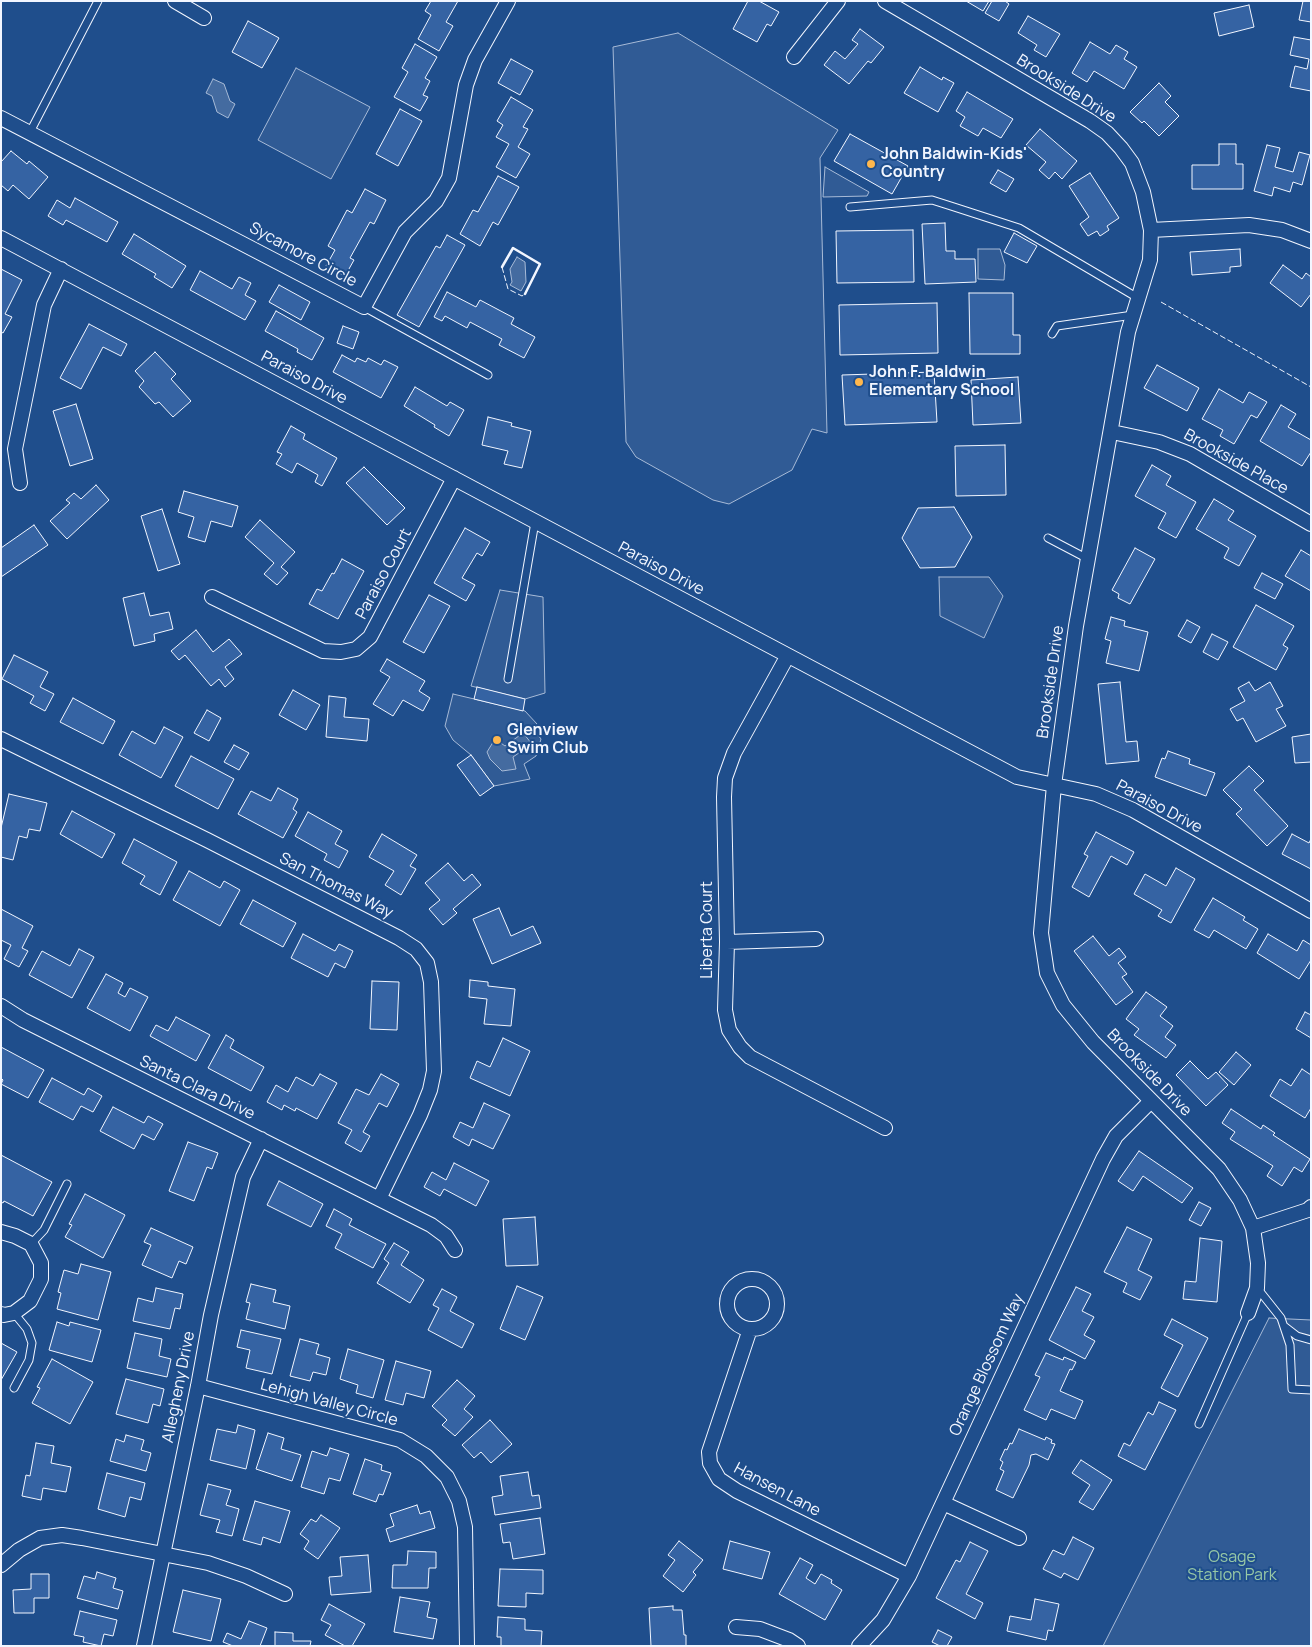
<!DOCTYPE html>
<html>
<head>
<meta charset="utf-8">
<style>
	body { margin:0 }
	#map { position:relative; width:1312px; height:1647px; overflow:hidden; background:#1f4e8c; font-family:Manrope,sans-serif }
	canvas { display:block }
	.frame { position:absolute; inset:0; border:2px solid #f2f6ff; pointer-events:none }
</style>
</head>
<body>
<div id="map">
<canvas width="1312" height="1647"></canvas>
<div class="frame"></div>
</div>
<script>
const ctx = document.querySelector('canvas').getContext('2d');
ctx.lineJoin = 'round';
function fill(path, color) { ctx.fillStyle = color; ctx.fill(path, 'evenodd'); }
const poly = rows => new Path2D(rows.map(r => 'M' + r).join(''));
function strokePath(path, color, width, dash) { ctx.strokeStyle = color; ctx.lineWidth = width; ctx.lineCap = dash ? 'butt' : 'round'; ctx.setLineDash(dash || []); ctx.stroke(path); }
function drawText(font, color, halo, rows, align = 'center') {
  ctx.font = font + ' Manrope,sans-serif'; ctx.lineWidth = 4; ctx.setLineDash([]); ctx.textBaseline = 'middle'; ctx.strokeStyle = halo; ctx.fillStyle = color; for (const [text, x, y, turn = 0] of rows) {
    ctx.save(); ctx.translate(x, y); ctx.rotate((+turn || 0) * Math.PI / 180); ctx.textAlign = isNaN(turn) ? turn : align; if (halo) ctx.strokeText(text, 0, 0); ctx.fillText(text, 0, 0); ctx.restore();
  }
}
const built = poly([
	[678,33,838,130,820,158,827,433,812,429,792,470,729,504,713,500,636,457,626,442,613,47,678,33],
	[296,68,370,107,331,179,258,140,296,68],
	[825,167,869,192,867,196,823,197,825,167],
	[978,249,1000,249,1005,265,1004,280,978,279,978,249],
	[939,577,989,577,1003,596,984,638,940,616,939,577],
	[500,590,543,597,545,693,525,699,471,686,500,590],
	[453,694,525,711,537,724,535,731,541,739,536,756,524,764,530,779,494,786,471,755,453,740,445,726,453,694],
	[1269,1318,1311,1320,1311,1646,1103,1646,1269,1318]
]);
fill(built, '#305b95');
strokePath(built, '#a8bbd7', 1);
const water = poly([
	[213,79,224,84,230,101,235,104,228,118,217,112,212,96,206,93,213,79],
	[517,257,525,262,526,282,521,291,510,285,512,282,510,269,517,257],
	[523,733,532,744,513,757,516,769,502,771,490,759,487,752,495,739,505,746,523,733]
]);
fill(water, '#446ba0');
strokePath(water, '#a8bbd7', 1);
const building = poly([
	[431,1,458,1,446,22,453,26,439,51,418,39,431,15,425,11,431,1],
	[748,1,759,1,779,12,771,26,767,24,757,42,733,29,748,1],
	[966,1,989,1,983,11,966,1],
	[992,1,1005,1,1009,4,999,21,985,13,992,1],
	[1303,1,1311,1,1311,22,1299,20,1303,1],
	[1249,5,1254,27,1219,36,1214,13,1249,5],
	[1028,16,1060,34,1046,57,1034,50,1037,45,1018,33,1028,16],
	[248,21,279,38,262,68,232,52,248,21],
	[860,29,884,47,871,63,868,61,849,84,824,65,835,51,845,59,858,44,852,40,860,29],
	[1294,37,1311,40,1311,91,1290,87,1295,66,1307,69,1309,59,1290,55,1294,37],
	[1090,42,1110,54,1116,45,1128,52,1124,59,1137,67,1124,89,1094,71,1087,82,1072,73,1090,42],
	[415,44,437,57,425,78,430,81,423,95,428,97,420,111,394,97,408,72,402,68,415,44],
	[511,59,533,71,520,95,498,83,511,59],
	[920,67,942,80,943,77,954,83,938,112,904,93,920,67],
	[1159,83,1171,96,1165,102,1179,116,1159,136,1144,121,1142,123,1130,112,1159,83],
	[967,92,1013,119,1001,138,983,128,978,136,960,126,965,117,956,111,967,92],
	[511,97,533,110,523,127,528,129,518,147,530,154,516,178,496,167,509,144,496,137,503,125,497,121,511,97],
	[400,109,422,121,398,166,376,154,400,109],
	[1040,129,1077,161,1062,179,1055,172,1049,179,1039,170,1046,162,1026,145,1040,129],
	[850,134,908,166,892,194,834,161,850,134],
	[1219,144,1236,144,1236,164,1243,164,1243,189,1192,189,1192,165,1219,165,1219,144],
	[1267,145,1280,148,1275,167,1293,172,1299,152,1310,155,1302,185,1293,182,1290,192,1274,187,1272,196,1254,191,1267,145],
	[11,151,27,164,29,161,48,177,29,199,13,185,8,191,1,185,1,162,11,151],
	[998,170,1014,179,1006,192,990,183,998,170],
	[1090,173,1119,218,1107,226,1109,230,1100,236,1097,231,1088,236,1080,224,1089,217,1069,186,1090,173],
	[498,176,519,187,498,225,493,222,480,246,460,234,473,210,478,212,498,176],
	[365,189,386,200,374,224,370,222,350,258,354,260,345,276,326,266,335,250,328,246,347,210,352,213,365,189],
	[75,198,118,222,107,242,66,220,63,225,48,216,57,200,70,208,75,198],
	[945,223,946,251,955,251,955,259,975,259,976,282,925,284,922,224,945,223],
	[913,230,914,282,837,283,836,231,913,230],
	[1014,233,1037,246,1027,263,1004,252,1014,233],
	[134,234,186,266,172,288,154,277,156,274,122,254,134,234],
	[447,235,465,245,419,327,397,315,436,246,440,248,447,235],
	[1240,249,1241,266,1230,267,1230,272,1192,275,1190,252,1240,249],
	[1283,265,1302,279,1306,273,1311,277,1311,294,1301,307,1270,283,1283,265],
	[1,269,22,280,5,314,12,317,3,333,1,332,1,269],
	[200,271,232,289,239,277,251,283,245,295,256,301,245,320,190,290,200,271],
	[279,285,310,302,301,320,269,302,279,285],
	[447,292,476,307,480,300,514,318,511,324,535,337,524,358,499,345,502,339,470,322,467,328,445,316,442,321,434,317,447,292],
	[969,293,1013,293,1013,335,1020,335,1020,354,970,354,969,293],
	[937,303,938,353,840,355,839,305,937,303],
	[276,311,324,338,312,360,297,352,298,349,265,331,276,311],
	[89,324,127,344,121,356,103,347,81,389,60,378,89,324],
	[343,326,359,332,353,349,337,343,343,326],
	[155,352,176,374,171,379,191,401,173,417,159,402,155,404,139,387,144,381,135,371,155,352],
	[342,355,355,362,357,358,366,362,368,358,381,365,384,360,398,367,381,398,333,372,342,355],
	[1157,365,1199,388,1187,411,1144,388,1157,365],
	[934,372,937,422,845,425,842,375,934,372],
	[1018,377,1021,423,973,425,971,380,1018,377],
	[415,387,447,406,450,402,464,410,449,436,434,427,435,425,404,406,415,387],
	[1219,389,1243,403,1249,392,1267,402,1257,418,1251,415,1234,444,1220,436,1223,430,1202,419,1219,389],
	[76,404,93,459,70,466,53,411,76,404],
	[1281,405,1296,414,1288,427,1311,440,1311,452,1302,466,1260,441,1281,405],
	[488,417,512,423,511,426,531,431,522,468,504,464,508,451,482,445,488,417],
	[291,426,305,434,303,439,337,458,322,486,315,482,318,475,297,463,292,473,276,464,282,454,277,452,291,426],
	[1005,445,1006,495,956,496,955,446,1005,445],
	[1152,465,1171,476,1166,485,1196,502,1176,538,1158,528,1166,513,1135,496,1152,465],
	[364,467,405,508,387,525,346,483,364,467],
	[96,485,109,500,67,539,50,521,70,503,66,500,74,493,81,499,96,485],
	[184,491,238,506,232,527,211,521,205,542,188,537,194,517,178,512,184,491],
	[1214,499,1234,511,1228,520,1256,536,1239,566,1224,558,1229,548,1196,529,1214,499],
	[954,507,972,537,955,567,920,568,902,538,918,508,954,507],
	[162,509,180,564,158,571,141,516,162,509],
	[260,520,295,552,281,567,288,573,277,585,264,574,274,563,245,537,260,520],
	[34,525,48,545,1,577,1,548,34,525],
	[465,528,490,542,482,556,477,553,462,578,475,585,466,601,434,583,465,528],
	[1135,548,1155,559,1130,604,1118,598,1119,594,1112,590,1135,548],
	[1301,550,1311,556,1311,591,1285,576,1301,550],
	[342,559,364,571,338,619,309,604,317,589,322,591,332,573,334,574,342,559],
	[1262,573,1283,584,1275,599,1254,588,1262,573],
	[144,593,150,616,169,612,173,629,154,634,155,641,134,646,123,598,144,593],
	[429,595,450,606,424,653,403,642,429,595],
	[1256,605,1294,626,1283,645,1288,648,1276,670,1233,647,1256,605],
	[1111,617,1125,621,1124,626,1148,632,1139,671,1106,663,1111,641,1105,639,1111,617],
	[1187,620,1200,627,1191,643,1178,636,1187,620],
	[196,630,213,652,229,639,242,654,225,667,234,679,225,687,219,679,211,686,185,655,179,660,171,651,196,630],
	[1212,634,1228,642,1218,660,1203,652,1212,634],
	[14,655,48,672,40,687,54,694,45,711,30,703,34,696,2,679,14,655],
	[387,659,425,681,419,691,430,698,423,711,403,700,393,716,373,704,390,677,380,671,387,659],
	[1120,682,1126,742,1137,741,1139,761,1106,764,1098,684,1120,682],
	[1249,682,1255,691,1270,682,1283,706,1276,709,1286,726,1256,742,1243,718,1237,721,1230,709,1245,701,1238,688,1249,682],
	[477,687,525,699,523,711,474,699,477,687],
	[293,690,320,705,306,730,279,715,293,690],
	[329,696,346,698,344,717,369,719,367,741,326,737,329,696],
	[73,698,115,721,103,744,60,722,73,698],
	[207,710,221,718,209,741,194,733,207,710],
	[164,727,183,737,161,778,119,755,132,731,155,744,164,727],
	[1311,734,1311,762,1295,763,1292,737,1311,734],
	[234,745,249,753,239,770,224,762,234,745],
	[1168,751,1190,759,1189,764,1215,773,1206,796,1155,777,1162,758,1165,759,1168,751],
	[471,755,494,786,480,796,457,765,471,755],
	[191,756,234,779,218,809,175,786,191,756],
	[1249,766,1264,781,1254,790,1288,826,1267,846,1236,814,1242,809,1223,790,1249,766],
	[278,788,298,799,293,809,297,812,283,838,238,814,251,791,271,801,278,788],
	[9,794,47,803,40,831,29,829,27,838,19,836,13,860,1,857,1,828,9,794],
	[72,811,115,834,102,858,60,834,72,811],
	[308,812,342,831,335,844,348,851,339,868,324,860,327,854,295,836,308,812],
	[1096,832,1134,852,1127,865,1111,856,1089,897,1072,887,1088,856,1084,854,1096,832],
	[382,834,417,855,410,866,416,869,401,895,385,885,394,871,369,857,382,834],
	[1292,834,1309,843,1311,839,1311,869,1282,854,1292,834],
	[134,839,177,862,160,895,140,884,145,876,122,863,134,839],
	[448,863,464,881,472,874,481,885,453,909,457,913,443,925,429,909,440,900,425,883,448,863],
	[1176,868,1195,879,1171,923,1158,916,1162,910,1134,894,1145,874,1166,886,1176,868],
	[189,871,220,888,224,881,240,890,220,926,173,900,189,871],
	[1213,898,1245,917,1243,920,1258,929,1246,949,1214,930,1209,938,1194,930,1213,898],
	[253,900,296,923,283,947,240,924,253,900],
	[499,908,511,936,533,926,541,943,492,964,473,919,499,908],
	[1,909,33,926,22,948,28,951,19,967,4,959,11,945,1,940,1,909],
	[303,934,335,951,339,944,353,951,345,968,335,963,328,977,291,958,303,934],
	[1268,934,1297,951,1303,940,1311,945,1311,960,1299,979,1257,953,1268,934],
	[1093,936,1109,956,1119,948,1126,957,1118,963,1127,974,1122,977,1133,992,1116,1005,1074,951,1093,936],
	[79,949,94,957,72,998,29,975,42,951,70,966,79,949],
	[106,974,123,983,118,993,125,997,130,988,148,997,130,1031,87,1008,106,974],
	[470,980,488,982,488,986,515,989,511,1026,484,1024,487,999,469,997,470,980],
	[372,981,399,982,397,1030,370,1029,372,981],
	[1146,992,1167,1007,1160,1016,1173,1026,1165,1037,1176,1045,1166,1058,1134,1035,1139,1029,1126,1019,1146,992],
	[1305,1012,1311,1015,1311,1038,1296,1029,1305,1012],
	[176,1017,210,1035,196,1061,150,1036,156,1025,168,1031,176,1017],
	[226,1035,234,1040,230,1048,264,1067,251,1091,208,1068,226,1035],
	[503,1038,530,1051,510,1096,470,1078,477,1061,490,1067,503,1038],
	[1,1047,44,1070,28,1098,1,1084,3,1080,1,1078,1,1047],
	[1236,1052,1251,1065,1234,1085,1219,1072,1236,1052],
	[1190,1061,1208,1079,1216,1072,1228,1085,1206,1106,1176,1075,1190,1061],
	[1302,1069,1311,1075,1311,1108,1305,1118,1270,1096,1280,1079,1291,1086,1302,1069],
	[320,1074,337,1083,317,1119,296,1108,295,1111,284,1105,282,1110,267,1102,276,1085,288,1092,296,1077,313,1086,320,1074],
	[381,1074,399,1084,387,1107,379,1103,363,1132,370,1136,361,1152,345,1143,352,1130,338,1123,356,1089,369,1095,381,1074],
	[52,1078,84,1095,88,1088,102,1096,93,1112,81,1106,73,1120,39,1102,52,1078],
	[484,1103,510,1115,493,1149,472,1139,469,1146,453,1137,460,1122,473,1128,484,1103],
	[113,1107,144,1123,148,1116,163,1124,154,1140,142,1134,134,1149,100,1131,113,1107],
	[1231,1109,1261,1129,1263,1125,1275,1133,1273,1135,1310,1159,1302,1172,1294,1167,1282,1186,1267,1176,1273,1166,1230,1139,1235,1132,1222,1123,1231,1109],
	[188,1142,218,1153,212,1169,207,1167,194,1201,169,1191,188,1142],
	[1139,1151,1193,1188,1182,1203,1143,1176,1133,1191,1118,1181,1139,1151],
	[1,1155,52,1182,33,1216,4,1201,3,1203,1,1202,1,1155],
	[454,1163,489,1181,476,1206,444,1189,440,1196,424,1187,432,1172,446,1180,454,1163],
	[279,1181,323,1204,311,1227,267,1205,279,1181],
	[85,1194,125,1215,103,1258,65,1237,72,1225,69,1224,85,1194],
	[1199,1202,1211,1208,1201,1226,1189,1220,1199,1202],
	[334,1209,352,1219,349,1225,386,1244,373,1268,335,1248,342,1234,326,1226,334,1209],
	[535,1217,538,1265,506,1266,503,1219,535,1217],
	[1127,1227,1152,1239,1138,1270,1152,1277,1140,1300,1123,1292,1127,1283,1104,1272,1127,1227],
	[151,1228,193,1247,186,1264,179,1261,172,1278,142,1265,151,1245,144,1242,151,1228],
	[1200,1238,1222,1241,1217,1302,1183,1299,1185,1281,1196,1282,1200,1238],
	[394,1243,409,1252,401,1265,424,1280,410,1303,377,1283,389,1263,384,1259,394,1243],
	[81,1264,111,1272,98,1320,57,1309,61,1293,58,1292,64,1270,78,1274,81,1264],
	[251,1284,276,1290,273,1302,290,1306,285,1329,246,1319,250,1303,246,1302,251,1284],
	[517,1286,543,1297,525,1340,500,1329,517,1286],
	[1076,1287,1091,1294,1082,1311,1094,1317,1084,1335,1095,1341,1085,1359,1049,1340,1076,1287],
	[156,1288,183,1294,180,1309,175,1308,170,1329,133,1321,138,1298,153,1302,156,1288],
	[442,1289,457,1297,450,1311,474,1324,462,1348,428,1330,439,1308,433,1305,442,1289],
	[1172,1319,1208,1338,1178,1397,1161,1388,1183,1345,1164,1335,1172,1319],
	[57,1322,69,1326,70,1322,101,1330,92,1362,49,1350,57,1322],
	[241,1330,281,1339,272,1374,246,1368,250,1350,237,1347,241,1330],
	[135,1333,162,1339,159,1356,171,1359,167,1377,127,1368,135,1333],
	[300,1339,319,1344,316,1354,330,1358,326,1375,313,1372,310,1381,290,1376,300,1339],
	[1,1343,17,1352,1,1380,1,1343],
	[348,1349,384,1360,373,1398,356,1393,358,1385,340,1379,348,1349],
	[1046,1353,1063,1360,1064,1357,1076,1362,1072,1370,1070,1369,1060,1391,1083,1401,1075,1419,1051,1409,1046,1420,1024,1410,1040,1377,1035,1375,1046,1353],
	[52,1359,93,1382,70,1424,32,1403,40,1388,37,1387,52,1359],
	[396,1361,431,1371,424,1398,406,1393,403,1405,385,1400,396,1361],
	[126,1379,164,1389,160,1406,153,1404,148,1423,116,1414,126,1379],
	[457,1380,475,1396,464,1409,473,1417,455,1436,442,1425,447,1420,432,1406,457,1380],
	[1159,1402,1176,1410,1145,1470,1118,1456,1124,1443,1130,1446,1148,1412,1153,1415,1159,1402],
	[490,1420,512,1444,491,1463,481,1452,474,1458,462,1445,490,1420],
	[238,1425,255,1430,246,1469,210,1460,217,1429,236,1433,238,1425],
	[1019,1429,1045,1440,1046,1437,1052,1440,1051,1443,1055,1444,1048,1460,1036,1454,1031,1455,1029,1465,1013,1498,996,1490,1004,1471,1000,1469,1003,1462,1000,1460,1005,1449,1007,1450,1010,1443,1012,1444,1019,1429],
	[268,1433,284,1438,281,1449,301,1455,292,1481,256,1469,268,1433],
	[126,1435,144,1440,141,1450,151,1453,146,1471,110,1461,116,1439,124,1442,126,1435],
	[36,1443,54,1446,51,1463,71,1467,66,1492,43,1488,41,1500,22,1496,26,1475,30,1476,36,1443],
	[330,1448,349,1454,340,1481,329,1478,324,1494,301,1487,312,1451,327,1456,330,1448],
	[365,1459,382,1465,381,1470,391,1473,383,1495,379,1494,376,1502,353,1494,365,1459],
	[1081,1460,1112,1480,1093,1510,1079,1502,1090,1485,1072,1473,1081,1460],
	[528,1472,532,1496,539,1495,541,1508,495,1515,492,1497,503,1495,500,1476,528,1472],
	[107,1473,145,1483,141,1500,130,1497,125,1517,98,1509,107,1473],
	[208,1484,231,1490,226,1505,239,1509,232,1536,216,1532,220,1520,200,1515,208,1484],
	[255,1501,290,1511,280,1543,263,1537,261,1545,243,1540,255,1501],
	[417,1505,420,1514,430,1511,435,1528,390,1542,386,1529,394,1526,390,1514,417,1505],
	[321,1515,340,1528,318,1559,304,1549,309,1541,300,1534,311,1519,316,1522,321,1515],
	[540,1518,545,1554,513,1559,510,1542,503,1543,500,1524,540,1518],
	[1073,1537,1094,1548,1078,1580,1064,1573,1061,1578,1043,1569,1053,1550,1064,1555,1073,1537],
	[679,1541,703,1560,693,1572,696,1575,683,1592,663,1576,675,1560,668,1555,679,1541],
	[730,1541,770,1552,762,1579,723,1569,730,1541],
	[970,1542,988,1551,966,1594,983,1603,975,1619,936,1598,956,1560,960,1562,970,1542],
	[408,1551,436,1552,436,1568,429,1568,428,1588,392,1588,393,1565,407,1565,408,1551],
	[368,1555,371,1592,331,1595,329,1577,342,1576,340,1557,368,1555],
	[800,1558,813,1565,806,1578,815,1584,821,1574,832,1580,831,1583,842,1590,825,1620,779,1594,800,1558],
	[500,1569,543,1570,543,1594,526,1593,526,1607,498,1606,500,1569],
	[97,1572,116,1578,113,1588,123,1591,118,1609,77,1598,84,1576,95,1579,97,1572],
	[31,1574,49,1574,49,1598,34,1598,34,1613,14,1613,13,1590,31,1589,31,1574],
	[183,1590,221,1599,211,1641,173,1632,183,1590],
	[400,1597,430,1602,427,1617,437,1619,433,1639,394,1632,400,1597],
	[1035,1599,1059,1604,1053,1631,1048,1630,1046,1640,1007,1631,1010,1616,1031,1620,1035,1599],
	[329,1604,365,1624,352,1646,345,1646,325,1635,331,1625,321,1620,329,1604],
	[673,1606,673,1610,682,1610,684,1635,686,1635,686,1646,651,1646,649,1608,673,1606],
	[80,1611,117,1620,113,1636,104,1634,101,1646,83,1642,84,1637,74,1635,80,1611],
	[498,1617,525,1619,525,1630,542,1631,541,1646,501,1646,501,1637,497,1637,498,1617],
	[249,1621,267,1628,260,1646,233,1646,223,1642,227,1633,241,1639,249,1621],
	[938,1630,952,1637,947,1646,940,1646,932,1642,938,1630],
	[275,1632,293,1633,293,1641,311,1641,310,1646,275,1646,275,1632]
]);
fill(building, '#3563a3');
strokePath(building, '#f2f6ff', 1);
const lane = poly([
	[29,134,98,1],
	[850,207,932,200,954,207,1019,228,1138,298],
	[364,307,488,375],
	[1052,334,1057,326,1133,315],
	[1048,538,1088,559],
	[508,679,535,522],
	[31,1244,44,1230,67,1184],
	[1258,1289,1281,1318,1290,1345,1292,1389,1311,1390],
	[1284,1326,1297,1336,1311,1340],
	[14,1388,29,1360,32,1343,27,1329,14,1313],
	[1199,1424,1248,1313]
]);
const street = poly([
	[175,1,204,18],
	[885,1,1090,121,1107,133,1121,148,1132,163,1143,192,1151,230,1150,260,1128,332,1076,626,1054,785,1041,933,1047,973,1063,1005,1093,1042,1219,1169,1240,1200,1253,1228,1258,1263,1257,1288,1248,1313],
	[794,57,838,1],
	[1,118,364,307,405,232,436,201,449,178,466,85,475,60,508,1],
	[1151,230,1249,225,1282,230,1311,241],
	[1,238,1017,777,1096,794,1133,810,1311,911],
	[1112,432,1159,442,1190,454,1311,524],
	[20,483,15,449,44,305,61,269],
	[212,597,323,651,341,652,356,649,370,637,454,478],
	[787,657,734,753,725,778,724,797,727,942,725,1010,729,1030,740,1047,750,1057,885,1128],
	[1,739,207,840,399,938,416,949,427,963,431,982,434,1071,430,1090,420,1115,379,1199],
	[727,942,816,939],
	[1,1006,23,1020,431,1225,446,1236,455,1250],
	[1253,1228,1308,1210,1311,1207],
	[1,1232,15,1236,31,1244,41,1263,41,1279,30,1301,14,1313,4,1315,1,1314],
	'727 1304a25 25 0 1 1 50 0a25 25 0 1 1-50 0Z',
	[750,1329,709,1452,710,1463,719,1479,737,1491,909,1576],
	[198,1386,400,1440,426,1456,447,1477,459,1501,465,1527,467,1646],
	[943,1503,1019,1538],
	[1,1565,19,1550,40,1538,62,1535,82,1538,208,1563,246,1576,285,1594],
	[736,1627,760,1629,789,1640,798,1646],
	[144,1646,198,1386,211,1315,243,1177,261,1139],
	[859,1646,883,1620,909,1576,1103,1159,1116,1136,1151,1101]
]);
strokePath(lane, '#f2f6ff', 9);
strokePath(street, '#f2f6ff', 16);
strokePath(lane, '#1f4e8c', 7);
strokePath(street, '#1f4e8c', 14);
strokePath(poly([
	[502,267,508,289,522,296,525,294],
	[1161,302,1311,387]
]), '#f2f6ff', 1, [6, 2.5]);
strokePath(poly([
	[502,267,513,248,540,264,525,294]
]), '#f2f6ff', 2.5);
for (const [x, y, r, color] of [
	[871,164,5,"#ffb74d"],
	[859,382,5,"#ffb74d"],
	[497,740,5,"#ffb74d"]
]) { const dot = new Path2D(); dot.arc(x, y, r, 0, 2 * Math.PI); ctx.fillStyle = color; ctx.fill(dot); strokePath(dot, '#1f4e8c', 2); }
drawText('16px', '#f2f6ff', '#1f4e8c', [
	["Brookside Drive",1066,89,32],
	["Sycamore Circle",303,255,28],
	["Paraiso Drive",304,378,28],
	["Brookside Place",1236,462,29],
	["Paraiso Drive",661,569,28],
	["Paraiso Court",384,574,-62],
	["Brookside Drive",1051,682,-82],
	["Paraiso Drive",1159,807,28],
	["San Thomas Way",336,886,27],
	["Liberta Court",708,930,-90],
	["Brookside Drive",1149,1073,46],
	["Santa Clara Drive",197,1088,26],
	["Orange Blossom Way",987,1365,-65],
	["Allegheny Drive",179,1387,-79],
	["Lehigh Valley Circle",329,1403,15],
	["Hansen Lane",777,1490,28]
]);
drawText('bold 16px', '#f2f6ff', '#1f4e8c', [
	["John Baldwin-Kids'",881,155],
	["Country",881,173],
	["John F. Baldwin",869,373],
	["Elementary School",869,391],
	["Glenview",507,731],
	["Swim Club",507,749]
], 'left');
drawText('16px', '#97c8a6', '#1f4e8c', [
	["Osage",1232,1558],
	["Station Park",1232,1576]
]);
</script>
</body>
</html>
